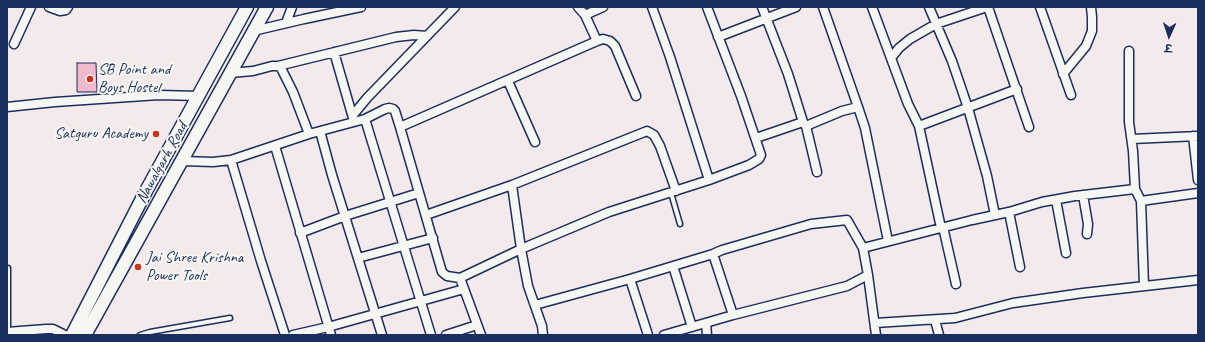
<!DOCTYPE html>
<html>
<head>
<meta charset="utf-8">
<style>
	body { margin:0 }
	#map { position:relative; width:1205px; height:342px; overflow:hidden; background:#f5eaeb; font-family:Caveat,"Playpen Sans Deva",sans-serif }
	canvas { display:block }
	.frame { position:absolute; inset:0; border:8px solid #1b2f5e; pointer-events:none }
	.north { position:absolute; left:1149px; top:16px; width:40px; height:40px; -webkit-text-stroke:3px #f6f6f2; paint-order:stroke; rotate:183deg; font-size:11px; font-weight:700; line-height:16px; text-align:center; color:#1b2f5e }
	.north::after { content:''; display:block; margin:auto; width:14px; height:18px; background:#1b2f5e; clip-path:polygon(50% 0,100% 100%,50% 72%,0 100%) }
</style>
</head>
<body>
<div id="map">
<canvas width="1205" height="342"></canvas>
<div class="frame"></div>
<div class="north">उ</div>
</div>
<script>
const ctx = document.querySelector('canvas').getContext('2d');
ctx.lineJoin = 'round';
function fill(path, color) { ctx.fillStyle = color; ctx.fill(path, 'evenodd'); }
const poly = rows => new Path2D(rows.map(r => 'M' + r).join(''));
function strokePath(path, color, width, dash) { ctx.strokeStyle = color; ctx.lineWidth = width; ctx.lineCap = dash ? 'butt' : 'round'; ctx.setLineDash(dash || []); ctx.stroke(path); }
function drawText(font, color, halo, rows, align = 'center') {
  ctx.font = font + ' Caveat,sans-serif'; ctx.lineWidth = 4; ctx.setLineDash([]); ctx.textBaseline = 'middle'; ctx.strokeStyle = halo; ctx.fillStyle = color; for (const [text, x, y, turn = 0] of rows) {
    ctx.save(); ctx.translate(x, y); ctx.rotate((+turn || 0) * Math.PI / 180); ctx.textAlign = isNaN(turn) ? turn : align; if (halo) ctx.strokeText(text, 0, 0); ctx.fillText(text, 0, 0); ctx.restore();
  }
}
const building = poly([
	[77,63,96,63,97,92,77,92,77,63]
]);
fill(building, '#f1b9ce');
strokePath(building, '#1b2f5e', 1);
const lane = poly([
	[671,193,680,224],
	[8,268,8,332],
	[140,335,150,332,230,318]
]);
const street = poly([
	[49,7,60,11,66,10,68,7],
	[578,7,585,15,603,7],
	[707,7,741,96,761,155,759,159,749,165,709,180],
	[762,7,788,74,803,122,806,126,842,111,858,107,865,128,888,241],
	[823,7,858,107],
	[872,7,908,104,919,126,941,228],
	[929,7,952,61,968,108,987,176,995,215],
	[988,7,1029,127],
	[1040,7,1071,95],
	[585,15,597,41,603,39,610,41,615,46,636,96],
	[286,23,292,7],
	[253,31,304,19,361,7],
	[718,37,796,7],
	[14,44,31,7],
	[1129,51,1129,122,1133,151,1135,189,1141,201,1198,193],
	[334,52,353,118],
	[891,58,899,48,910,39,936,24,987,7],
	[278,66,396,37,414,35,427,36],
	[1063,74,1086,46,1092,31,1092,17,1091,7],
	[508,81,535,142],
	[7,107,55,102,159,95,199,96],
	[353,115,367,98,455,7],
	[365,119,431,335],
	[806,126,817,172],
	[919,126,1017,89],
	[400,127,597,41],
	[320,131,332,175,382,335],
	[309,134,365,119,385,109,389,108,393,109,395,111,400,127,442,272,447,276,460,278,521,249,609,212,709,180,670,57,652,7],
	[1193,136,1198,180],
	[756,138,803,122],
	[1132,139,1198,136],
	[275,146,331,335],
	[231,160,261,261,285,335],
	[182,161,213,162,231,160,309,134,293,92,281,68,278,66,272,66,253,71,230,73],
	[512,185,521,249,528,286,542,326,543,335],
	[1083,195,1088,224,1087,234],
	[1056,200,1066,253],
	[1141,201,1144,286],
	[1009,212,1020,267],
	[426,215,512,185,647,131,654,135,660,146,676,191],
	[943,227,956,284],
	[300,233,345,216,419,193],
	[863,248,868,275],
	[358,258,433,238],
	[673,266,692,327],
	[460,278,481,335],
	[630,279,648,335],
	[535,305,630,279,713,254],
	[935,320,939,335],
	[706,323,707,335],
	[875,323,955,318,1013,303,1083,293,1198,280],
	[7,332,46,329,53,329,65,335],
	[293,335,328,327,464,289],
	[446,335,477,325],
	[664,335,733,315],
	[876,335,868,275,847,286,733,315,713,254,722,250,811,224,847,220,863,248,972,220,1009,212,1042,202,1075,196,1135,189]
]);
const secondary = poly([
	[72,335,146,191,247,7],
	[85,335,267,7]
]);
strokePath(lane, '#1b2f5e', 7);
strokePath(street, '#1b2f5e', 11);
strokePath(secondary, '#1b2f5e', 15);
strokePath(lane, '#f6f6f2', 4);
strokePath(street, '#f6f6f2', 8);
strokePath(secondary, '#f6f6f2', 12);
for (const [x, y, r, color] of [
	[90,79,4,"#c8321e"],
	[156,134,4,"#c8321e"],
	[138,267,4,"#c8321e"]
]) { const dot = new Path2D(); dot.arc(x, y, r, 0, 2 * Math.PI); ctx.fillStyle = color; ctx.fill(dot); strokePath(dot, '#f6f6f2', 1.5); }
drawText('16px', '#1b2f5e', '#f6f6f2', [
	["SB Point and",98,70],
	["Boys Hostel",98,88],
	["Satguru Academy",148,134,"right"],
	["Jai Shree Krishna",146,258],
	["Power Tools",146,276]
], 'left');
drawText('16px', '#1b2f5e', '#f6f6f2', [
	["Nawalgarh Road",162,163,-61]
]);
</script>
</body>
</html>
